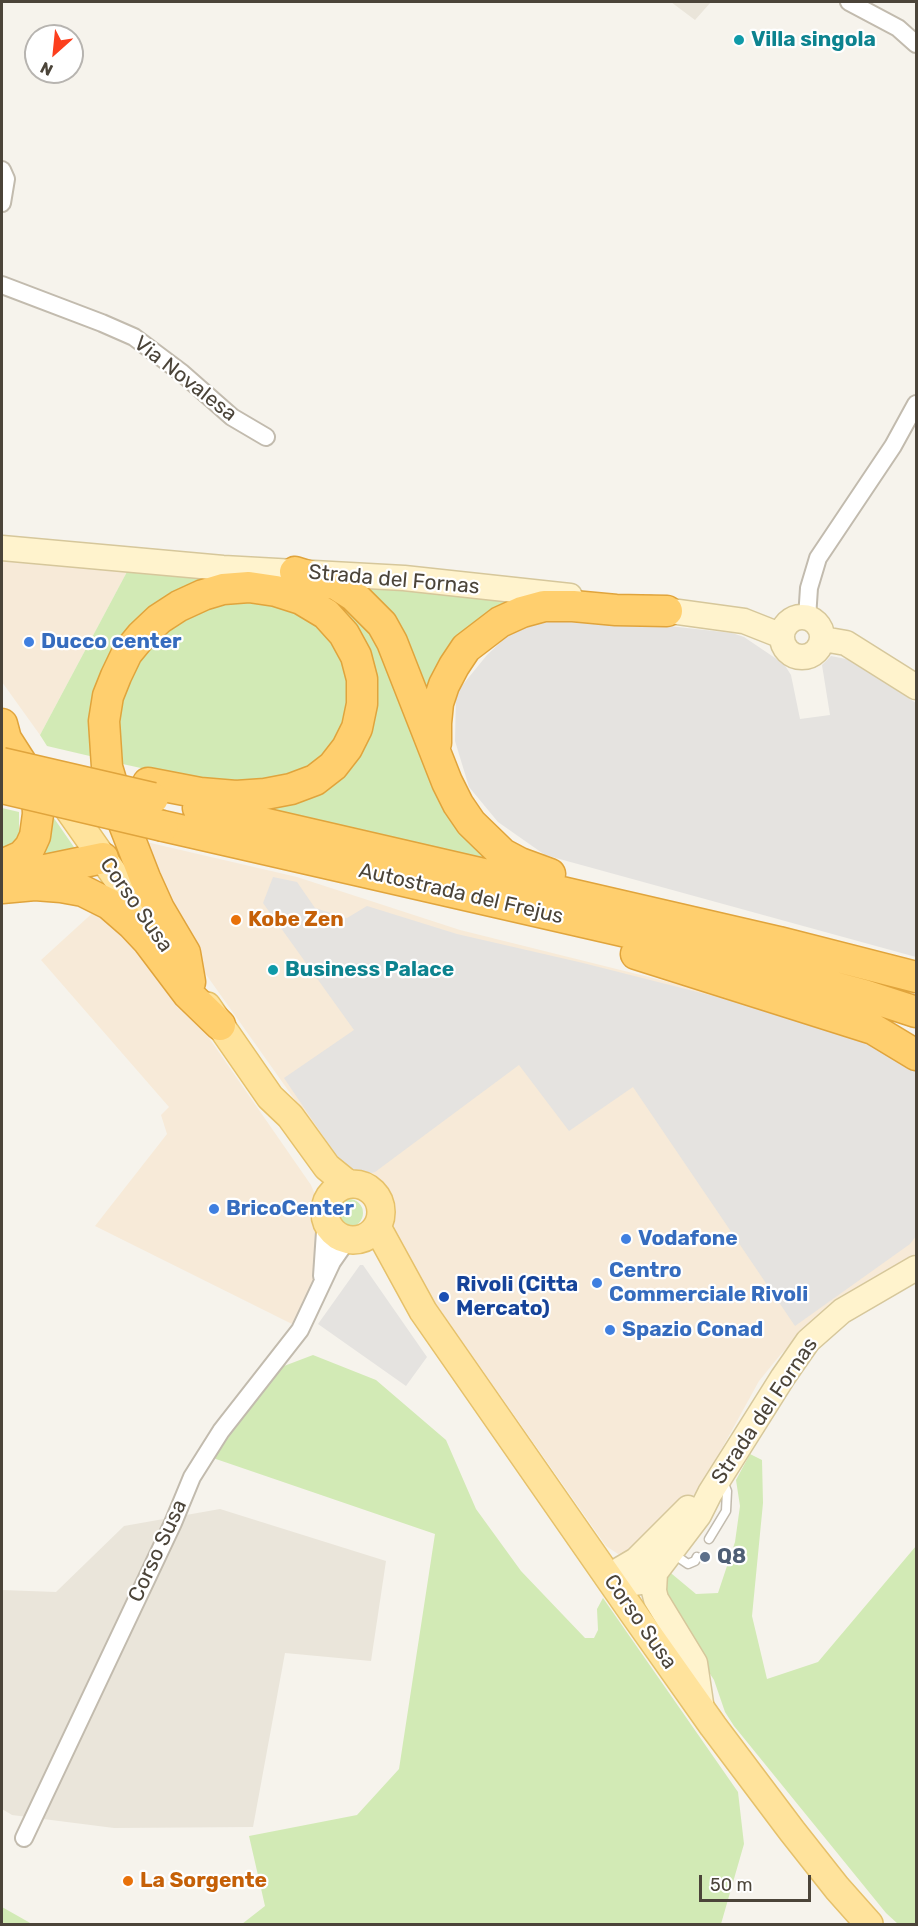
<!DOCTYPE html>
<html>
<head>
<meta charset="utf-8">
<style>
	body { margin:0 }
	#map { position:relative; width:918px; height:1926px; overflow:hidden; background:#f6f3ec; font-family:Rubik,sans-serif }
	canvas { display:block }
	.frame { position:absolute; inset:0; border:3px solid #4b4439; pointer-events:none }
	.north { position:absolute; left:24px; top:24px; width:60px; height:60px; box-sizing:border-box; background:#fff; border:2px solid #b7b4b0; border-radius:50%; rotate:207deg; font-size:16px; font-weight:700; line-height:24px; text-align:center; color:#4b4439 }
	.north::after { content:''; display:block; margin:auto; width:21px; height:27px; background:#fc3f1d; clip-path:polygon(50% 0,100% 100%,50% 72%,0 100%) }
	.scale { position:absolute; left:699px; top:1875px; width:112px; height:27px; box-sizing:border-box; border:3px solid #4b4439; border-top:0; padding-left:8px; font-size:18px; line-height:21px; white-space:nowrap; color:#4b4439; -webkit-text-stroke:4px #fff; paint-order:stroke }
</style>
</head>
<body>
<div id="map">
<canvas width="918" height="1926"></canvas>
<div class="frame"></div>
<div class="north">N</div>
<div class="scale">50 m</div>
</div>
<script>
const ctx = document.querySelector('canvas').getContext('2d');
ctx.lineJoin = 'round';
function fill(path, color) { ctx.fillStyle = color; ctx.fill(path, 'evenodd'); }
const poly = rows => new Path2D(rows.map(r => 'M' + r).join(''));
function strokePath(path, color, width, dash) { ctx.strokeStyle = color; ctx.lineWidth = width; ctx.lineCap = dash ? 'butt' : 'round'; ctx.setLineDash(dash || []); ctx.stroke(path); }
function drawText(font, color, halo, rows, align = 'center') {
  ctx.font = font + ' Rubik,sans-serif'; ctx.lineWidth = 4.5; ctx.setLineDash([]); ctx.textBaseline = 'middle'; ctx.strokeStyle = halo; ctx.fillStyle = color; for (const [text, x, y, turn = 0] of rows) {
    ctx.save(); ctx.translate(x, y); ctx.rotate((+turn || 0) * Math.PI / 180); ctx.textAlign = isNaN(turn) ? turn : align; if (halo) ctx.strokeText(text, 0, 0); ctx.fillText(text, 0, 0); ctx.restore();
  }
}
fill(poly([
	[671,2,711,2,695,20],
	[220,1509,386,1561,371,1661,285,1653,253,1827,114,1828,12,1815,2,1809,2,1590,56,1592,124,1526]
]), '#eae5da');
fill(poly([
	[2,558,129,568,40,735,2,682],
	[142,841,297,877,460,930,741,1000,861,1035,916,1065,916,1253,900,1267,813,1323,781,1354,759,1381,699,1490,637,1548,629,1553,618,1554,606,1546,398,1250,387,1223,385,1195,370,1176,361,1176,351,1173,341,1165,188,949],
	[98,908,164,973,311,1185,316,1197,311,1214,319,1249,319,1269,313,1287,294,1325,95,1226,167,1134,161,1115,169,1107,41,960]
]), '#f7ead8');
fill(poly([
	[129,568,227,576,162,603,94,757,47,746,40,735],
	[349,582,524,602,429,709],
	[330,593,376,634,496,862,267,809,309,799,328,788,367,741,326,599],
	[275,600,332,635,351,685,339,742,302,776,214,784,118,763,118,704,130,671,149,644,178,620,211,604],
	[2,808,19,812,19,840,2,852],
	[49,811,76,850,42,858,46,846],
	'335 1213a14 14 0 1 1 28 0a14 14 0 1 1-28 0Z',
	[313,1355,376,1380,446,1440,476,1509,521,1571,585,1638,594,1638,598,1630,597,1609,603,1598,738,1792,744,1844,721,1924,242,1924,265,1906,249,1836,357,1815,399,1769,435,1534,213,1458,228,1435,284,1366],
	[750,1454,762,1460,763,1503,752,1616,767,1679,818,1662,916,1546,916,1924,898,1924,886,1913,734,1726,725,1712,714,1680,666,1606,666,1569,696,1594,718,1593,735,1542,740,1506,736,1480],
	[2,1907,32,1924,2,1924]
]), '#d2eab5');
fill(poly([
	[569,615,732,633,744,637,784,664,791,675,800,719,830,715,822,665,831,656,851,660,916,703,916,957,545,855,498,822,469,787,455,741,456,693,487,655,520,624],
	[273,877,297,882,315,908,347,918,367,906,457,934,583,963,737,1002,858,1039,895,1056,916,1072,916,1236,910,1244,795,1326,633,1087,569,1131,519,1065,375,1172,368,1174,350,1170,342,1164,284,1078,354,1030,263,903],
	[360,1265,363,1265,427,1357,406,1386,318,1324]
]), '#e5e3e0');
const lane = poly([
	[709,1539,726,1511,727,1491,722,1479],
	[672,1553,688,1564,695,1561,697,1557]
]);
const street = poly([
	[849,2,898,28,916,44],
	[2,170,6,179,2,203],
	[2,285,102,323,134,337,182,373,232,417,266,437],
	[807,618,809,588,818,558,893,446,916,404],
	[322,1276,326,1217],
	[24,1838,173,1523,192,1477,221,1431,300,1330,332,1262,348,1239]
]);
const secondary = poly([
	[2,548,223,568,404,578,570,596],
	[649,608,744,621,782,636],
	'782 637a20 20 0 1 1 40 0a20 20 0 1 1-40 0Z',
	[823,639,846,643,916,687],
	[655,1573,654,1591,656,1599,695,1663,702,1710],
	[607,1577,635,1583,641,1582,655,1573,699,1515,710,1493,783,1377,808,1341,842,1311,916,1268],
	[607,1577,636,1560,688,1508]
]);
const primary = poly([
	[55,790,161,941],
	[207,1006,270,1097,290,1116,327,1167,348,1184],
	'325 1212a28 28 0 1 1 56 0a28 28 0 1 1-56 0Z',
	[377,1227,423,1311,636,1617,713,1726,792,1831,837,1888,869,1924]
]);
const highway = poly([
	[295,572,337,585,354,596,382,624,392,642,447,782,458,804,471,823,503,854,520,863,550,874],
	[2,724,6,739,31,778,37,792,38,814,35,836,30,847,22,856,2,865],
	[436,743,436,723,438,703,444,685,454,666,466,648,500,622,522,612,544,606,573,606,616,610,667,611],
	[148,783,200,793,236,796,265,794,291,789,315,780,333,766,347,748,357,728,362,704,362,679,356,656,344,634,326,614,301,599,276,591,249,587,223,589,203,595,179,606,159,619,141,636,127,653,116,676,108,696,104,721,107,767,124,824,145,878,159,909,185,953,190,982],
	[198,808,779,942,916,977],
	[163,826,635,934,864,995,916,1012],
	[26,874,103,858],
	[2,888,35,885,61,887,83,891,109,904,132,924,148,941,188,994,220,1025],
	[636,954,873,1029,916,1055]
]);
strokePath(lane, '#c2bbae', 11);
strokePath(street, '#c2bbae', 20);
strokePath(secondary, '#d6c79b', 27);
strokePath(primary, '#e6c16a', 30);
strokePath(highway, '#e0a43c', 33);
strokePath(lane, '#fff', 8);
strokePath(street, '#fff', 16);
strokePath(secondary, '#fff3cd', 24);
strokePath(primary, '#ffe39c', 27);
strokePath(highway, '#ffcf6e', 30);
const highwayBridge = poly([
	[2,763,153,798],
	[2,788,163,826]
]);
strokePath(highwayBridge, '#e0a43c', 33, []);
strokePath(highwayBridge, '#ffcf6e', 30);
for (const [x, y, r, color] of [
	[739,40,6,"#0f9aa8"],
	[29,642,6,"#3f7fe0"],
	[236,920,6,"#e8710a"],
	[273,970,6,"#0f9aa8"],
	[214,1209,6,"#3f7fe0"],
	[626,1239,6,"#3f7fe0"],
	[597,1283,6,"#3f7fe0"],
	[444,1297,6,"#1a4fb4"],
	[610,1330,6,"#3f7fe0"],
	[705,1557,6,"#5c6f8a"],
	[128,1881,6,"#e8710a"]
]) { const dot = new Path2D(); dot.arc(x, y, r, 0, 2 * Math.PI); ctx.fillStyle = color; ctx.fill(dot); strokePath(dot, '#fff', 2); }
drawText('bold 21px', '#0d838f', '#fff', [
	["Villa singola",751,40],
	["Business Palace",285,970]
], 'left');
drawText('21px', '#4b4439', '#fff', [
	["Via Novalesa",185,379,38],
	["Strada del Fornas",394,580,5],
	["Autostrada del Frejus",461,894,13],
	["Corso Susa",136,905,55],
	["Strada del Fornas",765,1411,-56],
	["Corso Susa",158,1551,-65],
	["Corso Susa",640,1622,55]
]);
drawText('bold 21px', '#366cbe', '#fff', [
	["Ducco center",41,642],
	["BricoCenter",226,1209],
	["Vodafone",638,1239],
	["Centro",609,1271],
	["Commerciale Rivoli",609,1295],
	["Spazio Conad",622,1330]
], 'left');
drawText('bold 21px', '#c56008', '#fff', [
	["Kobe Zen",248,920],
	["La Sorgente",140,1881]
], 'left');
drawText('bold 21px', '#164399', '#fff', [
	["Rivoli (Citta",456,1285],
	["Mercato)",456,1309]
], 'left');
drawText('bold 21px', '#4e5e75', '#fff', [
	["Q8",717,1557]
], 'left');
</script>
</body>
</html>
